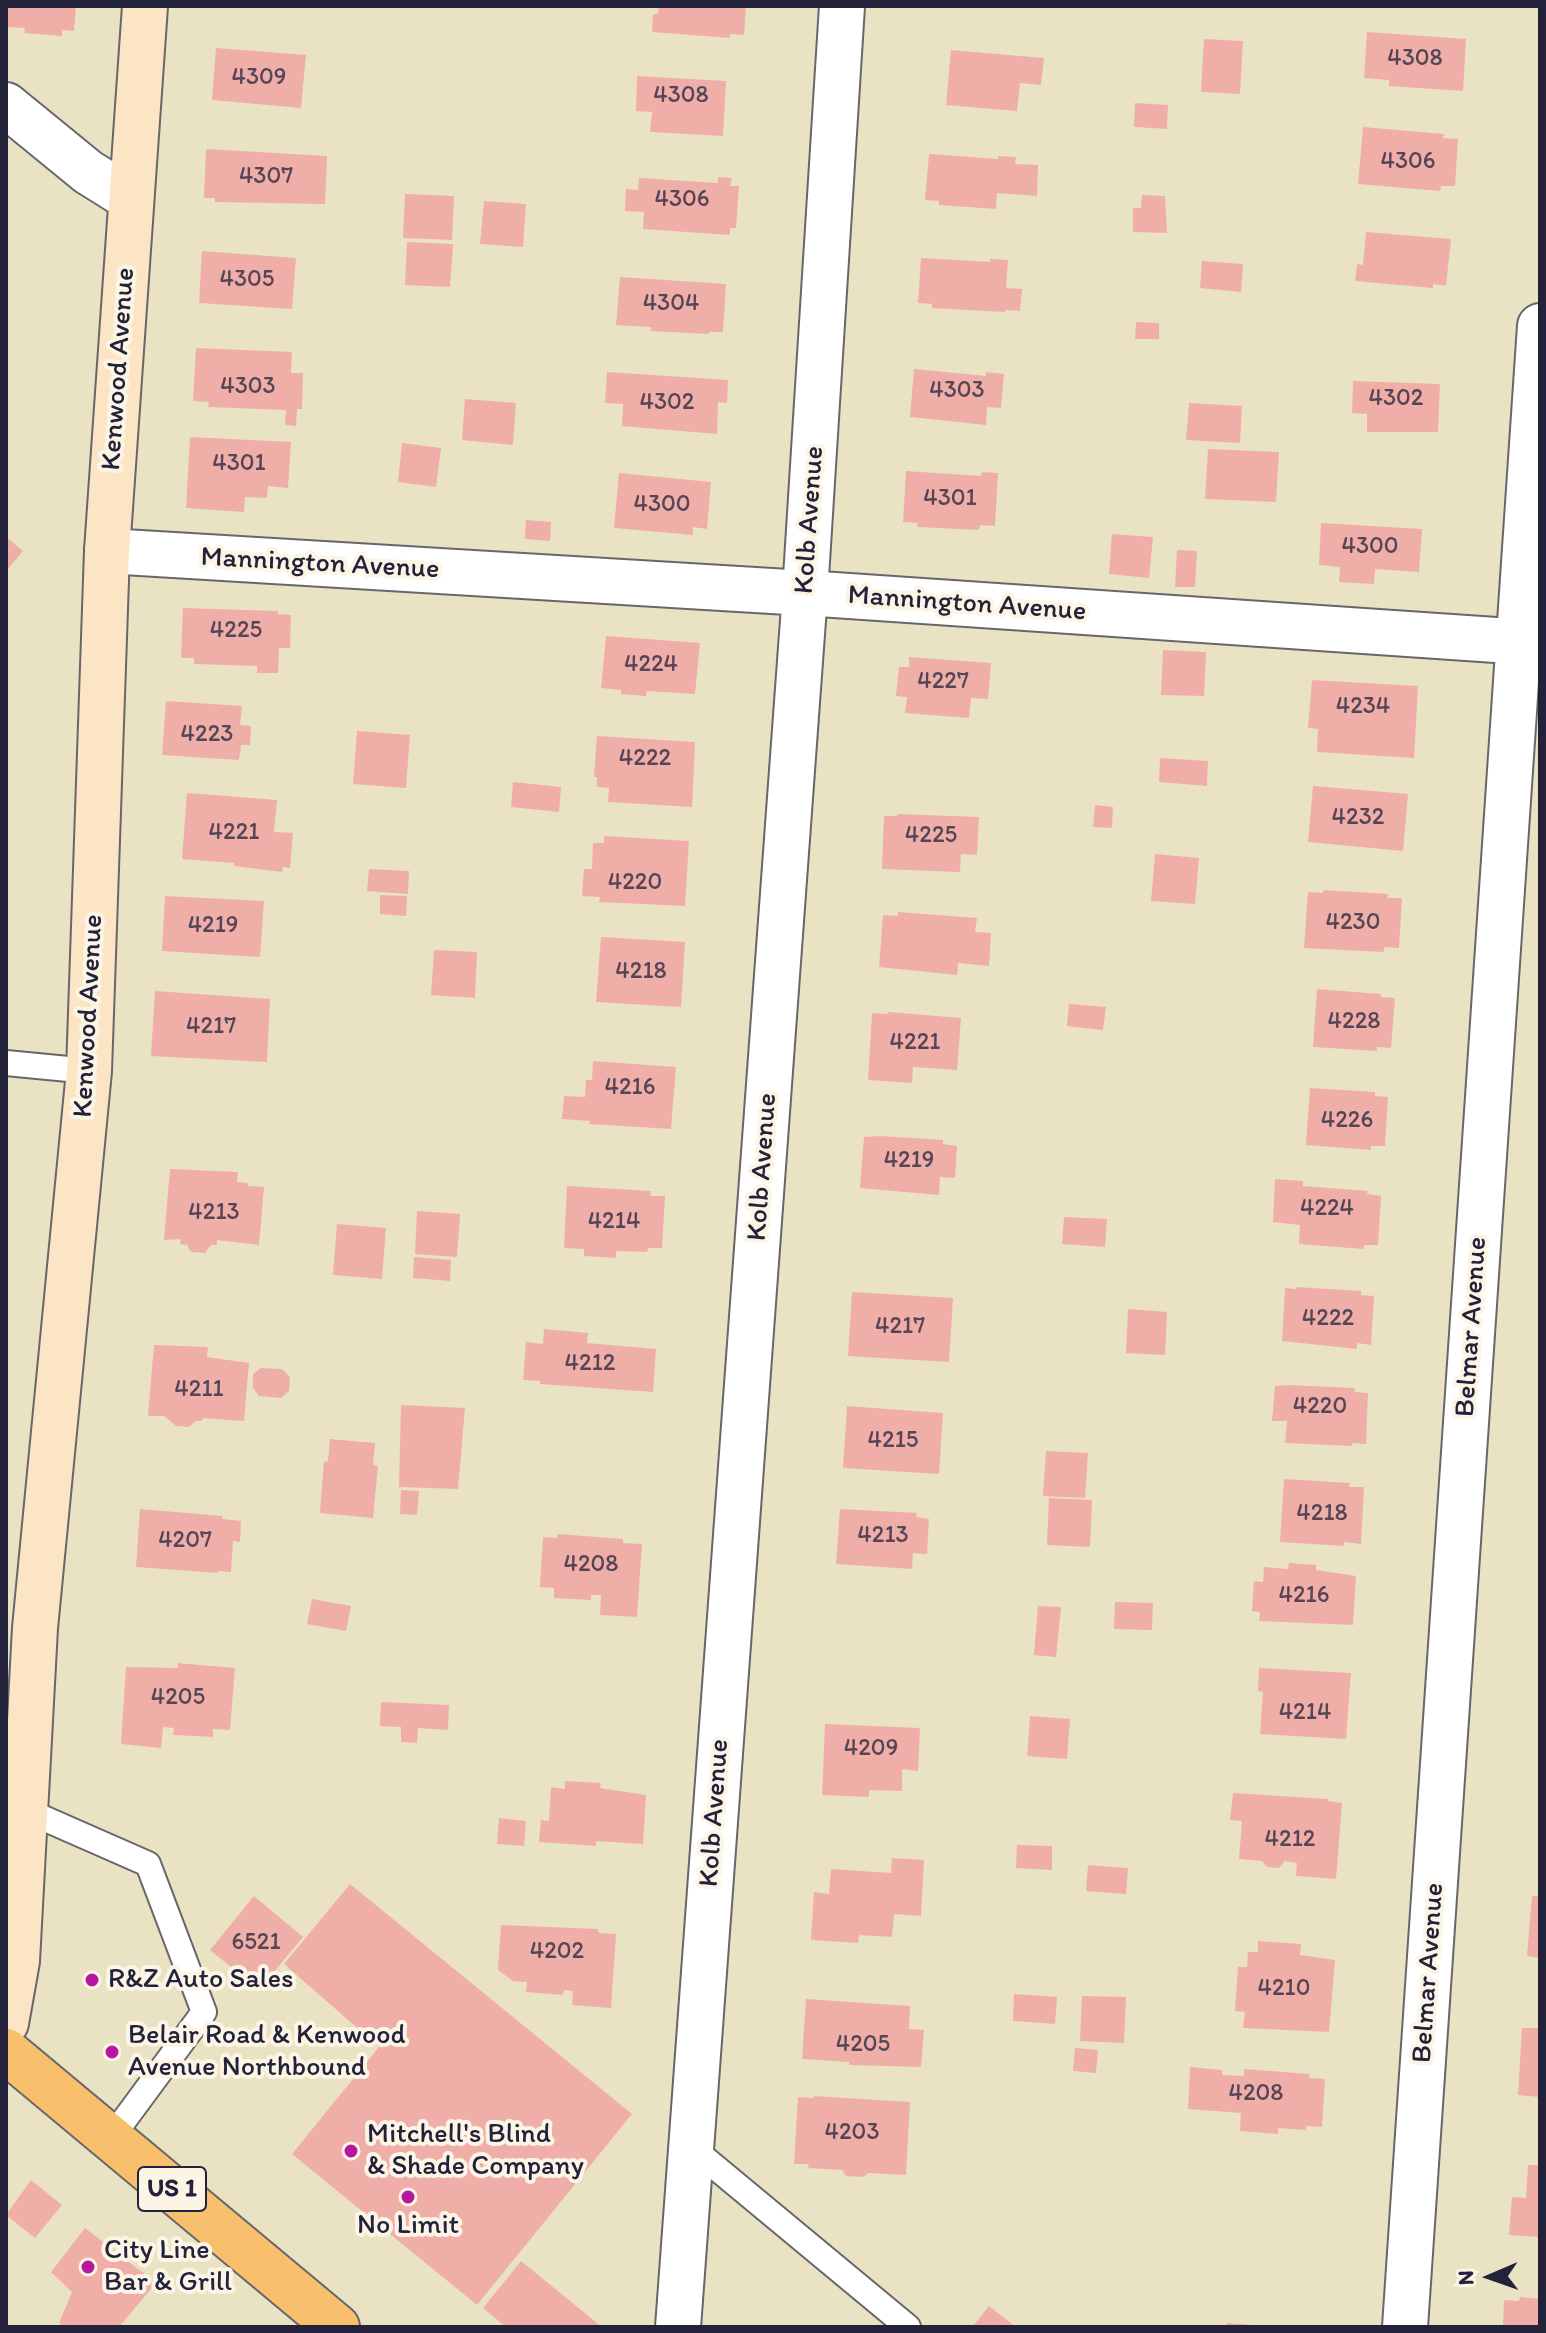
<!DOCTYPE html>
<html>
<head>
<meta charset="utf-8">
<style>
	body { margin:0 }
	#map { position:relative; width:1546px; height:2333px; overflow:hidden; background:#eae3c3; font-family:Itim,sans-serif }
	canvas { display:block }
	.frame { position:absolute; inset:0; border:8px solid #22223b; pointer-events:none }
	.north { position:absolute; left:1450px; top:2237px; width:80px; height:80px; -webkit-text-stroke:6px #fcf5e5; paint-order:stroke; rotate:268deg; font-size:22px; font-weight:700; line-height:32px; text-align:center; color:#22223b }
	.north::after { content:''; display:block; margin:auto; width:28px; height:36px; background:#22223b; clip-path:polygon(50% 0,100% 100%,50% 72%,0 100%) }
</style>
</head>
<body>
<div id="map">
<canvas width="1546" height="2333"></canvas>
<div class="frame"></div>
<div class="north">N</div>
</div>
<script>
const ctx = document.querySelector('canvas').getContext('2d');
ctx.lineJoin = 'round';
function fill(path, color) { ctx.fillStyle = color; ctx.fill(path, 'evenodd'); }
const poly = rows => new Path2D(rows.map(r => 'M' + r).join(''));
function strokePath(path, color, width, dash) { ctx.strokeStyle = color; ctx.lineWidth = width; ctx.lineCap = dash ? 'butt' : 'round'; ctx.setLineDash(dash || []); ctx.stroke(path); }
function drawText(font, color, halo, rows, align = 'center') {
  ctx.font = font + ' Itim,sans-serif'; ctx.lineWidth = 8; ctx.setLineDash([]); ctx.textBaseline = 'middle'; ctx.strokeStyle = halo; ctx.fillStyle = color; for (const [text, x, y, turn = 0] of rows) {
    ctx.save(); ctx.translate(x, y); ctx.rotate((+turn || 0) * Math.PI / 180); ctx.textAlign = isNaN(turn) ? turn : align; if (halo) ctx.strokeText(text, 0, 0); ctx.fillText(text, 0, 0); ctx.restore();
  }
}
fill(poly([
	[6,6,76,6,74,31,62,30,62,36,24,33,25,28,6,27],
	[659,6,746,6,744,35,730,34,730,38,652,32,653,14,658,14],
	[1367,32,1466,39,1463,91,1389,86,1389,80,1364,78],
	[1204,39,1243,41,1240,94,1201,92],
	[216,48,306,55,301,108,212,100],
	[951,50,1044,58,1041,85,1020,83,1017,111,946,105],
	[637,76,726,81,723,136,650,132,652,112,636,111],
	[1135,103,1168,105,1167,129,1134,127],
	[1363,127,1444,134,1443,138,1458,139,1455,186,1441,186,1440,191,1358,184],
	[206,149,327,156,325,204,215,202,215,198,204,198],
	[929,154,998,159,998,156,1016,157,1015,164,1038,165,1037,196,997,193,996,209,939,205,939,201,925,200],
	[718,177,732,178,730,186,739,186,736,228,730,228,730,235,643,229,644,212,625,211,626,189,638,190,639,178,718,183],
	[405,194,454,196,452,240,403,238],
	[1142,195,1165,196,1167,233,1133,232,1133,208,1141,208],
	[484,201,526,204,523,247,480,244],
	[1366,232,1451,239,1446,286,1433,284,1433,288,1355,281,1357,264,1363,265],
	[407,242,453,244,450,287,405,285],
	[202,251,296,258,292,309,199,303],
	[921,258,990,262,990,259,1008,260,1006,288,1022,289,1020,311,1005,310,1005,312,932,308,932,304,918,303],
	[1202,261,1243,264,1241,292,1200,288],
	[620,277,726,284,723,332,709,332,709,334,651,331,651,327,616,325],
	[1136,322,1159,323,1159,339,1135,339],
	[196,348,292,352,291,373,303,373,302,409,297,409,296,426,285,425,286,410,208,407,209,402,193,401],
	[914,369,986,376,986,372,1004,374,1001,408,987,407,986,425,910,417],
	[607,372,728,380,727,403,718,402,717,434,622,426,623,404,605,403],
	[1353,381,1440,384,1438,432,1367,432,1367,414,1352,413],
	[465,399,516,403,513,445,462,440],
	[1189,403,1242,406,1240,443,1186,440],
	[190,437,291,442,288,488,268,486,267,498,245,497,244,512,186,508],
	[402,443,441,448,436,487,398,482],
	[1208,449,1279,452,1276,502,1205,499],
	[906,471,981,476,982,472,998,473,995,526,980,525,979,530,917,527,918,523,903,522],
	[619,473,711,482,707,529,693,527,693,535,614,528],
	[526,520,551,522,550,541,525,539],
	[1321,523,1422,529,1419,572,1375,569,1374,584,1339,582,1340,567,1319,565],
	[1112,534,1153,537,1149,578,1109,574],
	[6,537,23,551,6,571],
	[1177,550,1197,551,1195,587,1175,587],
	[183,608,278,611,278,614,291,615,290,648,279,648,278,673,257,673,257,666,194,664,194,658,181,658],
	[606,636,700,643,695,694,647,691,646,696,621,694,621,690,601,688],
	[1163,650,1206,652,1204,696,1161,695],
	[909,657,991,663,988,699,971,698,969,718,905,713,907,697,896,696,899,667,909,667],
	[1312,680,1418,686,1414,758,1317,752,1318,729,1308,728],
	[166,701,242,706,240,725,251,726,250,745,241,745,239,760,162,755],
	[357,731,410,735,406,788,353,784],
	[597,736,695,742,692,807,608,802,609,788,597,787,597,777,594,777],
	[1160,758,1208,761,1207,786,1159,782],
	[513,782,561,787,559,812,511,807],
	[1313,786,1408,794,1403,851,1308,842],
	[187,793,277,800,274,832,293,833,290,868,283,867,282,872,234,866,234,863,182,859],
	[1095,805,1113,807,1112,828,1093,827],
	[898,814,979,817,977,855,961,854,960,872,882,869,884,816,897,816],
	[604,836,689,841,685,906,599,902,600,897,582,896,584,869,592,869,593,843,604,843],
	[1155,854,1199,858,1195,904,1151,901],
	[369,869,409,871,408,894,367,891],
	[1323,890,1388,894,1387,898,1402,898,1399,948,1384,947,1384,952,1304,948,1308,892,1323,893],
	[380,895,407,896,406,916,380,914],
	[165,896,264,901,260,957,162,951],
	[898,912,977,918,975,932,991,933,989,966,958,963,957,975,879,967,883,915,898,916],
	[601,937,685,942,681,1007,596,1002],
	[434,950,477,952,475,998,431,995],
	[1317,989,1381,994,1381,997,1395,998,1391,1048,1377,1047,1377,1051,1313,1047],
	[155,991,270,999,267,1062,151,1056],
	[1069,1004,1106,1007,1103,1030,1067,1026],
	[888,1012,961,1018,957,1070,913,1067,912,1083,868,1080,872,1013,888,1014],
	[593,1061,676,1067,671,1129,589,1124,590,1121,562,1119,564,1096,585,1097,586,1080,592,1080],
	[1310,1088,1375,1092,1375,1096,1388,1097,1385,1146,1371,1146,1371,1150,1306,1145],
	[880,1136,943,1140,943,1144,957,1146,955,1178,940,1177,939,1195,860,1188,864,1137],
	[170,1169,238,1172,237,1182,248,1183,248,1186,264,1187,259,1245,217,1240,217,1245,211,1245,205,1253,191,1252,187,1245,180,1244,181,1239,164,1240],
	[1275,1179,1303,1181,1303,1186,1368,1191,1367,1194,1381,1196,1378,1245,1364,1245,1363,1249,1299,1244,1300,1225,1273,1222],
	[567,1186,651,1191,650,1196,665,1196,662,1248,648,1248,647,1252,616,1251,616,1258,584,1256,584,1249,564,1248],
	[417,1211,460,1214,457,1257,415,1254],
	[1064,1217,1107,1219,1105,1247,1062,1244],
	[337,1224,386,1228,382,1279,333,1275],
	[414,1257,451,1260,450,1281,413,1278],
	[1296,1287,1361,1291,1361,1295,1374,1296,1371,1345,1357,1343,1357,1349,1282,1341,1285,1288,1296,1289],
	[852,1292,953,1298,949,1362,848,1356],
	[1128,1309,1167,1312,1165,1355,1126,1353],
	[544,1329,588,1333,587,1343,656,1349,653,1392,540,1384,540,1381,523,1380,526,1342,543,1344],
	[154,1345,208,1347,207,1357,249,1363,244,1421,203,1418,202,1421,196,1421,189,1427,176,1426,164,1416,148,1416],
	[261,1368,282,1369,290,1377,289,1391,281,1398,259,1396,253,1388,253,1374],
	[1289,1385,1354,1388,1355,1392,1368,1393,1366,1444,1352,1443,1352,1446,1285,1443,1287,1421,1272,1421,1275,1386],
	[401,1405,465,1408,458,1489,399,1487],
	[847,1406,943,1413,939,1474,843,1468],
	[330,1439,375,1443,373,1465,378,1466,373,1518,320,1513,324,1462,328,1461],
	[1046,1451,1088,1453,1085,1498,1043,1496],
	[1284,1479,1350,1483,1349,1487,1364,1487,1361,1544,1344,1542,1344,1546,1280,1542],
	[401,1490,419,1491,417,1515,400,1514],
	[1049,1498,1092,1500,1090,1547,1047,1545],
	[140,1509,223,1516,222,1519,241,1521,240,1542,233,1541,231,1572,218,1571,218,1573,136,1567],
	[840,1509,917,1513,916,1517,929,1519,927,1554,913,1553,912,1569,836,1564],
	[558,1534,623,1539,623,1543,642,1544,637,1617,600,1615,601,1595,591,1595,591,1600,554,1598,554,1588,540,1587,543,1537,557,1538],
	[1289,1563,1316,1565,1316,1570,1356,1576,1353,1625,1259,1621,1260,1612,1252,1611,1254,1581,1263,1582,1264,1567,1288,1569],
	[312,1599,351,1606,346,1631,307,1624],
	[1115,1602,1153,1603,1152,1630,1114,1629],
	[1038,1606,1061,1607,1056,1657,1034,1655],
	[178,1663,235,1668,230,1730,213,1729,213,1737,173,1735,174,1728,163,1727,161,1748,121,1744,126,1667,178,1668],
	[1259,1668,1351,1673,1346,1739,1260,1734,1263,1692,1258,1691],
	[381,1702,449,1705,448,1730,418,1728,417,1743,401,1742,401,1727,380,1726],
	[1030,1716,1070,1719,1067,1759,1027,1756],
	[825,1724,920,1728,918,1771,902,1769,902,1791,869,1790,869,1797,822,1795],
	[565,1781,601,1783,600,1788,646,1795,643,1844,596,1841,596,1846,539,1842,541,1820,549,1821,551,1787,565,1789],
	[1233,1793,1328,1799,1328,1801,1342,1803,1336,1879,1296,1876,1297,1863,1285,1861,1279,1868,1267,1867,1262,1861,1239,1859,1242,1821,1230,1820],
	[499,1818,526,1821,524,1846,497,1844],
	[1017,1845,1052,1846,1052,1870,1016,1868],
	[892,1858,924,1860,921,1916,894,1914,892,1937,859,1935,858,1943,811,1940,814,1892,829,1894,831,1869,891,1873],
	[1088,1865,1128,1868,1126,1894,1086,1891],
	[350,1884,632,2114,477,2305,292,2154,379,2047,284,1964],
	[254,1896,303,1937,259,1990,210,1950],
	[1532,1896,1540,1896,1540,1958,1527,1956],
	[501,1925,598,1929,599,1933,616,1934,611,2008,572,2005,573,1991,564,1990,563,1995,526,1992,527,1982,513,1981,498,1970],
	[1258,1941,1301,1944,1300,1955,1335,1960,1329,2032,1243,2028,1245,2012,1235,2011,1238,1967,1247,1967,1248,1952,1258,1952],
	[1014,1994,1057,1997,1055,2024,1013,2021],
	[1082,1996,1126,1997,1124,2043,1080,2041],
	[806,1999,910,2006,909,2029,924,2030,921,2067,849,2065,849,2062,802,2059],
	[1522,2028,1540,2028,1540,2097,1518,2095],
	[1075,2048,1098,2050,1096,2073,1073,2071],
	[1190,2067,1222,2070,1222,2075,1244,2076,1244,2069,1310,2074,1309,2078,1325,2079,1322,2127,1306,2126,1306,2130,1278,2128,1278,2134,1240,2131,1241,2113,1188,2109],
	[814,2096,910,2102,906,2175,868,2173,864,2177,846,2176,842,2170,808,2168,809,2164,794,2164,798,2097,814,2098],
	[1528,2165,1540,2165,1540,2237,1509,2235,1512,2197,1526,2198],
	[31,2180,62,2205,35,2238,6,2215],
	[85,2228,156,2283,119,2327,64,2327,59,2323,72,2292,51,2272],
	[521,2261,602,2327,506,2327,483,2308],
	[1520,2297,1540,2299,1540,2327,1503,2327,1504,2300,1519,2301],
	[989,2306,1016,2327,972,2327],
	[1227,2323,1254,2325,1254,2327,1226,2327]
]), '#f0aea9');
const service = poly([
	[6,1063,89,1071],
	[25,1810,148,1864,204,2012,111,2138],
	[691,2147,908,2327]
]);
const minor = poly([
	[6,105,88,172,131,199],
	[107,551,805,593,1540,643],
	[678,2327,805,593,842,6],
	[1405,2327,1540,326]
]);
const secondary = poly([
	[6,2023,17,1961,35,1628,89,1071,107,551,145,6]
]);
const primary = poly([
	[6,2051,337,2327]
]);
strokePath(service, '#68666b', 28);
strokePath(minor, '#68666b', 48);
strokePath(secondary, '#68666b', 48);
strokePath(primary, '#68666b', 48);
strokePath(service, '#fff', 24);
strokePath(minor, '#fff', 44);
strokePath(secondary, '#fce5c4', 44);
strokePath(primary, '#f8bf6c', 44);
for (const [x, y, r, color] of [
	[92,1980,8,"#b5179e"],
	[112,2052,8,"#b5179e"],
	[351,2151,8,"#b5179e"],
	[408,2197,8,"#b5179e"],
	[88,2267,8,"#b5179e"]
]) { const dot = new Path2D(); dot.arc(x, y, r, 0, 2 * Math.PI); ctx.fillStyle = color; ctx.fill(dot); strokePath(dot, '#fcf5e5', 3); }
drawText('24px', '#564556', null, [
	["4308",1415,59],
	["4309",259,78],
	["4308",681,96],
	["4306",1408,162],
	["4307",266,177],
	["4306",682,200],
	["4305",247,280],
	["4304",671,304],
	["4303",248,387],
	["4303",957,391],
	["4302",1396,399],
	["4302",667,403],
	["4301",239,464],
	["4301",950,499],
	["4300",662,505],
	["4300",1370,547],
	["4225",236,631],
	["4224",651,665],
	["4227",943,682],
	["4234",1363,707],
	["4223",207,735],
	["4222",645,759],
	["4232",1358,818],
	["4221",234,833],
	["4225",931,836],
	["4220",635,883],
	["4230",1353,923],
	["4219",213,926],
	["4218",641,972],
	["4228",1354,1022],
	["4217",211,1027],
	["4221",915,1043],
	["4216",630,1088],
	["4226",1347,1121],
	["4219",909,1161],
	["4224",1327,1209],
	["4213",214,1213],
	["4214",614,1222],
	["4222",1328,1319],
	["4217",900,1327],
	["4212",590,1364],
	["4211",199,1390],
	["4220",1320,1407],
	["4215",893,1441],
	["4218",1322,1514],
	["4213",883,1536],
	["4207",185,1541],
	["4208",591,1565],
	["4216",1304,1596],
	["4205",178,1698],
	["4214",1305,1713],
	["4209",871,1749],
	["4212",1290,1840],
	["6521",256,1943],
	["4202",557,1952],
	["4210",1284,1989],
	["4205",863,2045],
	["4208",1256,2094],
	["4203",852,2133]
]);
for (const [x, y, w] of [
	[172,2189,68]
]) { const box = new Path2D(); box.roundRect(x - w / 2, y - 22, w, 44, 6); ctx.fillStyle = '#fcf5e5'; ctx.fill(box); strokePath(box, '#22223b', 2); }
drawText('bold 26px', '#22223b', null, [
	["US 1",172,2189]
]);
drawText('28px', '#22223b', '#fcf5e5', [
	["Kenwood Avenue",119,369,-86],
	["Kolb Avenue",810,520,-86],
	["Mannington Avenue",320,564,3],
	["Mannington Avenue",967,604,4],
	["Kenwood Avenue",89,1016,-87],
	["Kolb Avenue",763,1167,-86],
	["Belmar Avenue",1472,1327,-86],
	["Kolb Avenue",715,1813,-86],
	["Belmar Avenue",1429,1973,-86]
]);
drawText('28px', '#22223b', '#fcf5e5', [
	["R&Z Auto Sales",108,1980],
	["Belair Road & Kenwood",128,2036],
	["Avenue Northbound",128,2068],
	["Mitchell's Blind",367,2135],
	["& Shade Company",367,2167],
	["No Limit",408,2226,"center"],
	["City Line",104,2251],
	["Bar & Grill",104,2283]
], 'left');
</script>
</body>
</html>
